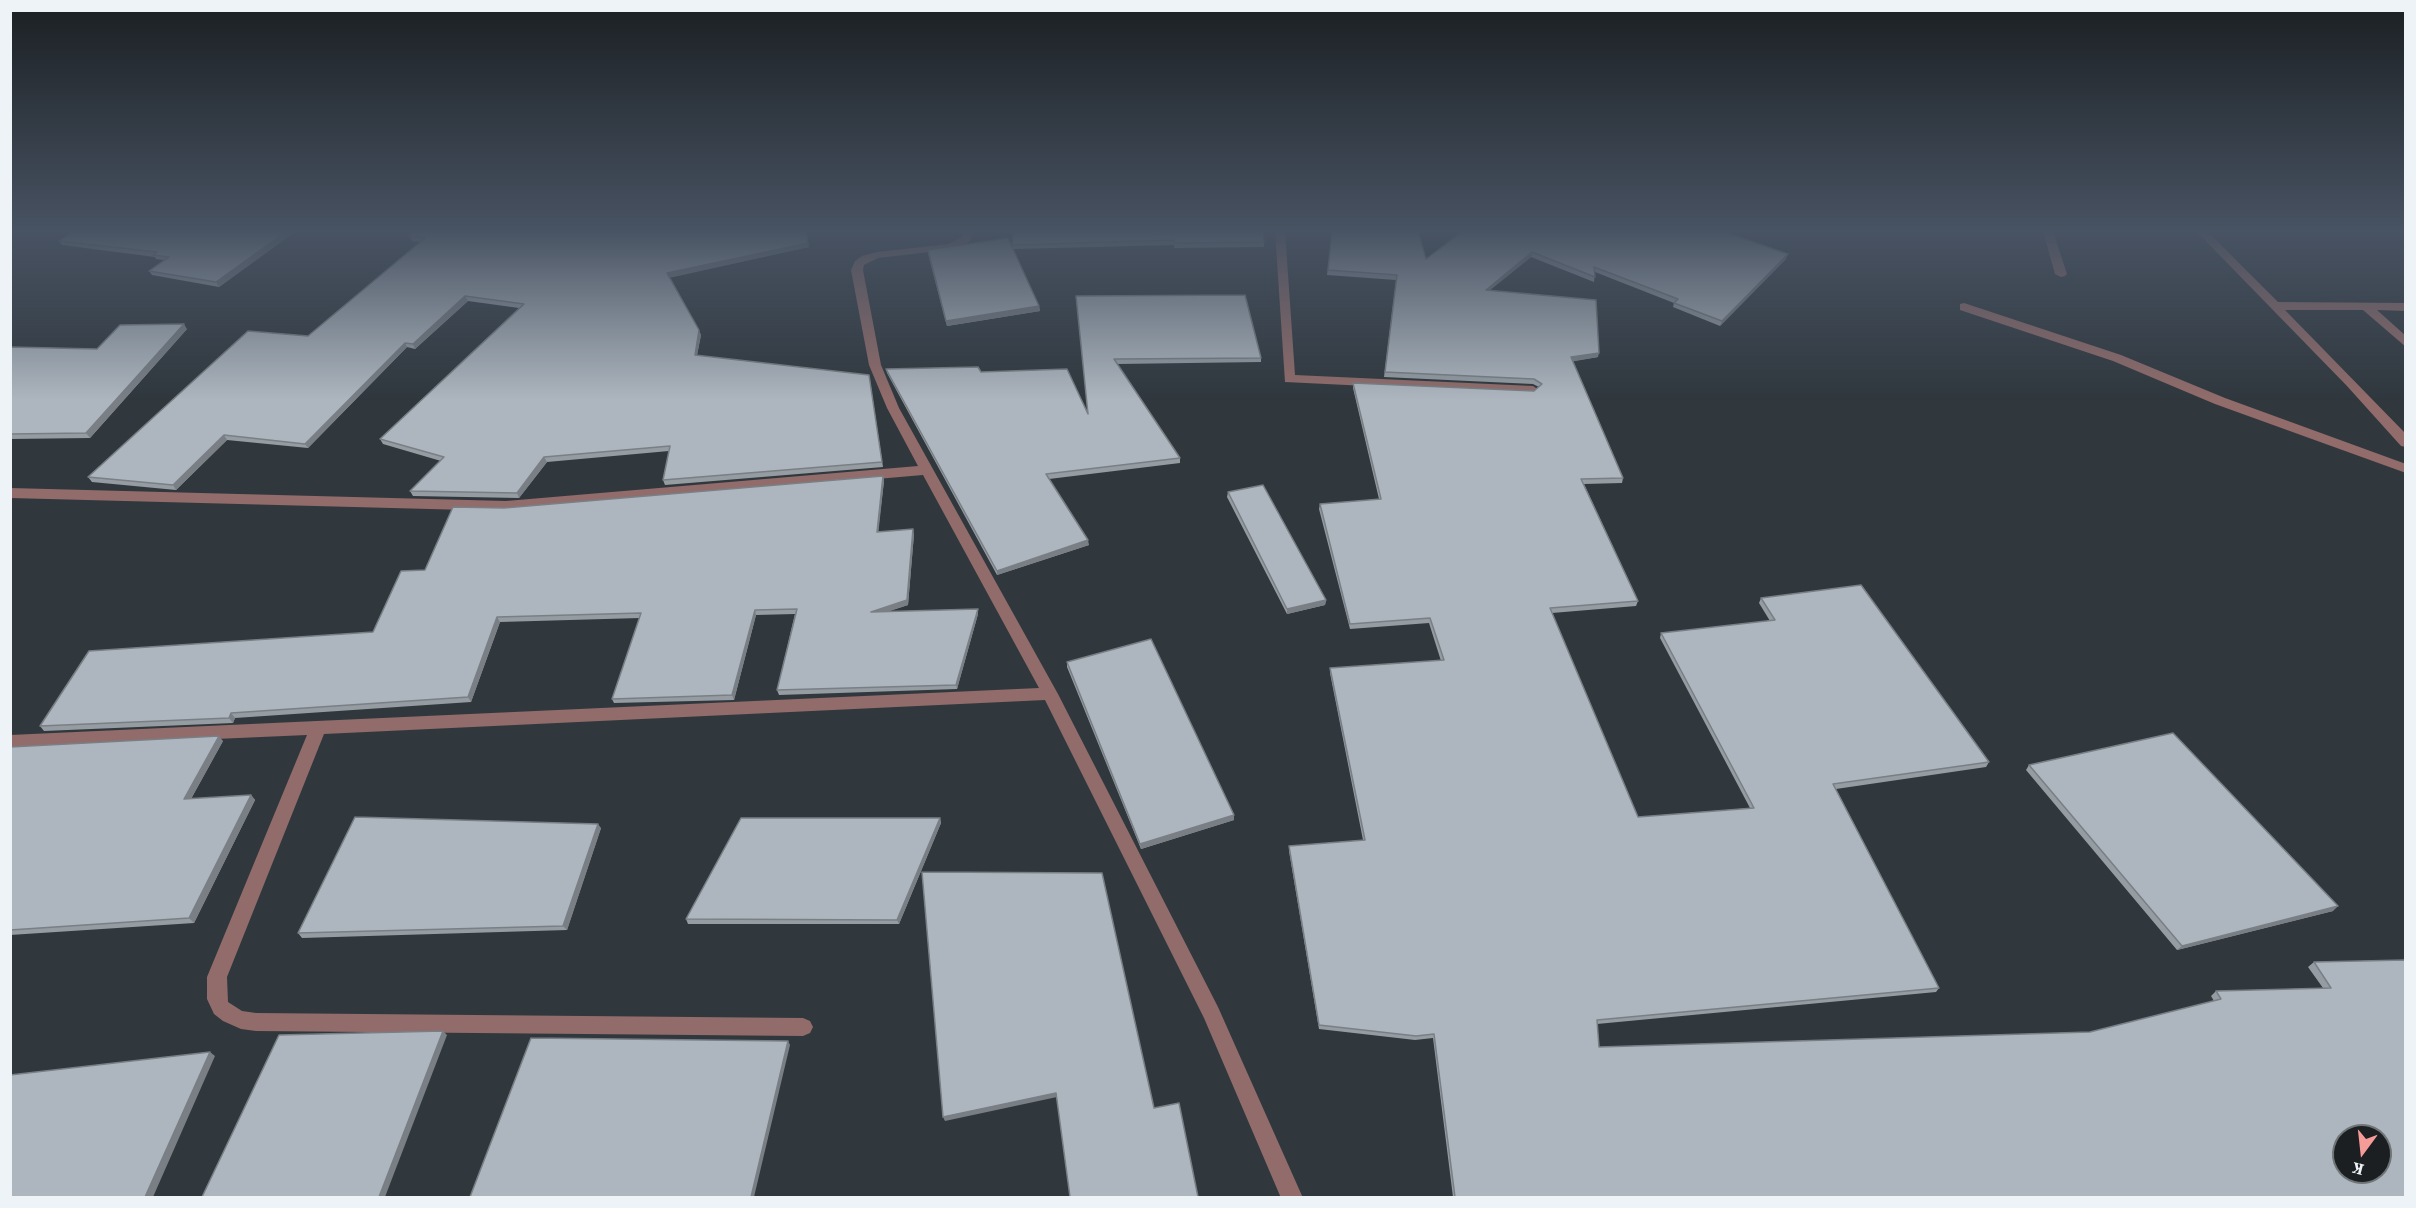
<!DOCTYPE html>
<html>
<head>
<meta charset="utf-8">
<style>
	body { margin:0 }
	#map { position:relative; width:2416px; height:1208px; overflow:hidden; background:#30383e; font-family:"Source Serif 4",serif }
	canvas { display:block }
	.frame { position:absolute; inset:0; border:12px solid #eef3f7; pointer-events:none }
	.north { position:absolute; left:2332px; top:1124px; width:60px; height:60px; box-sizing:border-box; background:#1b1f21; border:2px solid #6f7477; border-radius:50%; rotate:195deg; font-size:16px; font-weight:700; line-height:24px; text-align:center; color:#eef3f7 }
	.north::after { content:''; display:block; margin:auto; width:21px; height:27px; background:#f59b98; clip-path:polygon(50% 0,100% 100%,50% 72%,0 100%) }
</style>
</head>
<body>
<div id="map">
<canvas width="2416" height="1208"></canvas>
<div class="frame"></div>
<div class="north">K</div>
</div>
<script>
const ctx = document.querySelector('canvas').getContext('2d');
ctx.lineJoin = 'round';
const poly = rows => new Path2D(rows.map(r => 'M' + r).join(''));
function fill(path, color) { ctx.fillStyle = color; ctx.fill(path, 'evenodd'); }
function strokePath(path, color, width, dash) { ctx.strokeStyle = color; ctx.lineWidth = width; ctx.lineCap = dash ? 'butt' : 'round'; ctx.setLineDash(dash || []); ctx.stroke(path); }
fill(poly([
	[965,231,975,231,969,242,955,249,878,258,864,265,863,270,881,365,899,408,1058,694,1218,1007,1303,1198,1281,1198,1204,1018,1045,700,324,734,227,977,228,1002,242,1011,256,1013,803,1018,810,1021,813,1027,810,1033,803,1036,256,1031,241,1029,223,1021,214,1014,207,999,207,977,307,735,10,748,10,735,1039,688,923,475,506,511,10,498,10,488,506,501,918,466,887,408,869,365,851,270,855,261,862,256,877,252,948,244,961,238,965,231],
	[1275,231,1285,231,1295,375,1533,386,1539,390,1533,394,1285,382,1275,231],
	[2043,231,2053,231,2067,274,2065,276,2061,277,2055,274,2043,231],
	[2196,231,2207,231,2278,302,2406,303,2406,311,2377,310,2406,336,2406,347,2363,310,2285,310,2406,434,2406,447,2401,446,2347,386,2196,231],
	[1964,303,2121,355,2225,398,2406,464,2406,473,2215,404,2113,361,1960,310,1960,304,1964,303]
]), '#916c6a');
fill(poly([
	[296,231,219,287,152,275,149,271,164,260,156,259,155,257,62,245,59,241],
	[806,231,809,247,670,277,701,335,697,355,870,380,883,467,665,485,663,480,669,451,547,462,519,498,413,496,410,491,441,461,383,444,380,439,519,308,468,301,415,349,407,347,308,448,227,440,176,490,92,482,88,477,308,336,420,242,412,241,409,236],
	[1013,231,1264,242,1264,247,1174,248,1174,245,1013,249,1039,306,1040,311,947,326,928,254,1012,245],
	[1332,231,1426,259,1463,231,1786,259,1720,326,1673,307,1674,303,1595,272,1594,282,1531,257,1490,290,1598,357,1573,361,1623,478,1622,483,1584,484,1638,601,1636,606,1552,613,1638,817,1750,808,1660,638,1661,633,1770,621,1759,603,1761,598,1989,762,1986,767,1836,789,1939,988,1936,992,1597,1024,1599,1047,2090,1032,2214,1001,2211,996,2216,991,2323,988,2308,967,2314,962,2406,960,2406,1197,1453,1197,1433,1038,1415,1040,1319,1029,1289,851,1289,846,1363,840,1330,673,1330,668,1441,661,1429,623,1350,629,1319,509,1320,504,1379,499,1353,388,1353,383,1534,391,1539,387,1533,384,1384,377,1396,280,1327,275],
	[1076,296,1261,358,1261,362,1117,364,1180,458,1180,463,1049,479,1089,545,997,575,887,373,886,369,981,372,1088,413],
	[187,329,90,438,10,439,10,347,97,349],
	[883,476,884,481,878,531,914,534,908,605,889,611,978,614,957,689,779,695,777,690,795,614,756,615,734,700,614,703,612,699,640,618,500,622,471,702,235,718,233,723,44,731,40,726,373,632,425,570,504,508],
	[1228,492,1326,600,1325,605,1287,614,1227,497],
	[1067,662,1234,820,1141,849,1067,667],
	[223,741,191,799,251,795,255,800,194,923,10,935,10,747],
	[2029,765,2333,911,2177,950,2026,770],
	[940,818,941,823,899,924,688,924,686,919],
	[601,828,567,930,302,938,298,933]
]), '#959da3');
fill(poly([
	[287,231,296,231,219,287,216,282],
	[806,231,809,247,669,278,667,273],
	[1532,252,1531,257,1485,294,1486,290],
	[1788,254,1786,259,1720,326,1722,321],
	[465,296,468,301,415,349,413,344],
	[1039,306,1040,311,947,326,946,321],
	[184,324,187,329,90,438,86,433],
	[699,330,701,335,696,360,695,355],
	[405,343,407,347,308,448,305,444],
	[1599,353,1598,357,1570,362,1571,357],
	[224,435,227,440,176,490,173,485],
	[544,457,547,462,519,498,517,493],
	[883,476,884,481,878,536,877,532],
	[913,529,914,534,908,605,872,617,871,612],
	[1088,540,1089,545,997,575,997,571],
	[1326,600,1325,605,1287,614,1287,609],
	[978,609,978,614,957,689,956,685],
	[755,610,756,615,734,700,732,695],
	[497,617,500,622,471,702,468,697],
	[231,713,235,718,233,723,229,718],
	[219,736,223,741,188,804,184,799],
	[251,795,255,800,194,923,189,918],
	[1234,815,1234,820,1141,849,1140,844],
	[940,818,941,823,899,924,897,920],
	[598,824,601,828,567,930,563,926],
	[2338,906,2333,911,2177,950,2182,946],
	[443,1031,447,1035,385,1197,379,1197],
	[788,1041,790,1045,754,1197,751,1197],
	[210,1052,215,1056,153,1197,145,1197],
	[1056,1093,1057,1097,945,1121,943,1117]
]), '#797f85');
const building = poly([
	[74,231,287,231,216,282,149,271,169,257,153,255,157,252,59,241,74,231],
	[415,231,806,231,808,243,667,273,699,330,695,355,869,375,882,462,663,480,670,446,544,457,517,493,410,491,444,457,380,439,524,304,465,296,413,344,405,343,305,444,224,435,173,485,88,477,248,331,308,336,425,238,409,236,415,231],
	[1013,231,1263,231,1264,242,1174,243,1174,240,1012,245,1013,231],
	[1332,231,1418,231,1426,259,1463,231,1722,231,1788,254,1722,321,1674,303,1678,299,1594,267,1595,277,1532,252,1486,290,1596,300,1599,353,1571,357,1623,478,1581,479,1638,601,1550,608,1638,817,1754,808,1661,633,1775,620,1761,598,1861,585,1989,762,1833,784,1939,988,1597,1020,1599,1047,2090,1032,2221,999,2216,991,2331,988,2314,962,2406,960,2406,1197,1455,1197,1434,1034,1416,1036,1319,1025,1289,846,1365,840,1330,668,1444,660,1430,618,1350,624,1320,504,1381,499,1353,383,1534,391,1542,384,1534,379,1385,372,1397,275,1328,270,1332,231],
	[2344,1136,2380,1136,2380,1172,2344,1172,2344,1136],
	[1008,238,1039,306,946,321,928,250,1008,238],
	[1245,295,1261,358,1114,359,1180,458,1046,474,1088,540,997,571,886,369,978,367,981,372,1067,369,1088,414,1076,296,1245,295],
	[184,324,86,433,10,434,10,347,97,349,120,325,184,324],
	[883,476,877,532,913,529,907,600,871,612,978,609,956,685,777,690,797,609,755,610,732,695,612,699,641,613,497,617,468,697,231,713,229,718,40,726,89,651,373,632,401,571,425,570,453,507,504,508,883,476],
	[1263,485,1326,600,1287,609,1228,492,1263,485],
	[1151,639,1234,815,1140,844,1067,662,1151,639],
	[2173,733,2338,906,2182,946,2029,765,2173,733],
	[219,736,184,799,251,795,189,918,10,930,10,747,219,736],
	[355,817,598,824,563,926,298,933,355,817],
	[741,818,940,818,897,920,686,919,741,818],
	[922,872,1102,873,1154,1108,1179,1103,1198,1197,1070,1197,1056,1093,943,1117,922,872],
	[443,1031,379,1197,202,1197,279,1035,443,1031],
	[531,1038,788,1041,751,1197,470,1197,531,1038],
	[210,1052,145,1197,10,1197,10,1075,210,1052]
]);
fill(building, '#adb6be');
strokePath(building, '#797f85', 1.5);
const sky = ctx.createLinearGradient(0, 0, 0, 400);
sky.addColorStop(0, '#1a1f22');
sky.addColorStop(0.58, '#485363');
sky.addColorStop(1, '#48536300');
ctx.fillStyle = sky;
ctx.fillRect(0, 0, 2416, 400);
</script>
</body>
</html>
